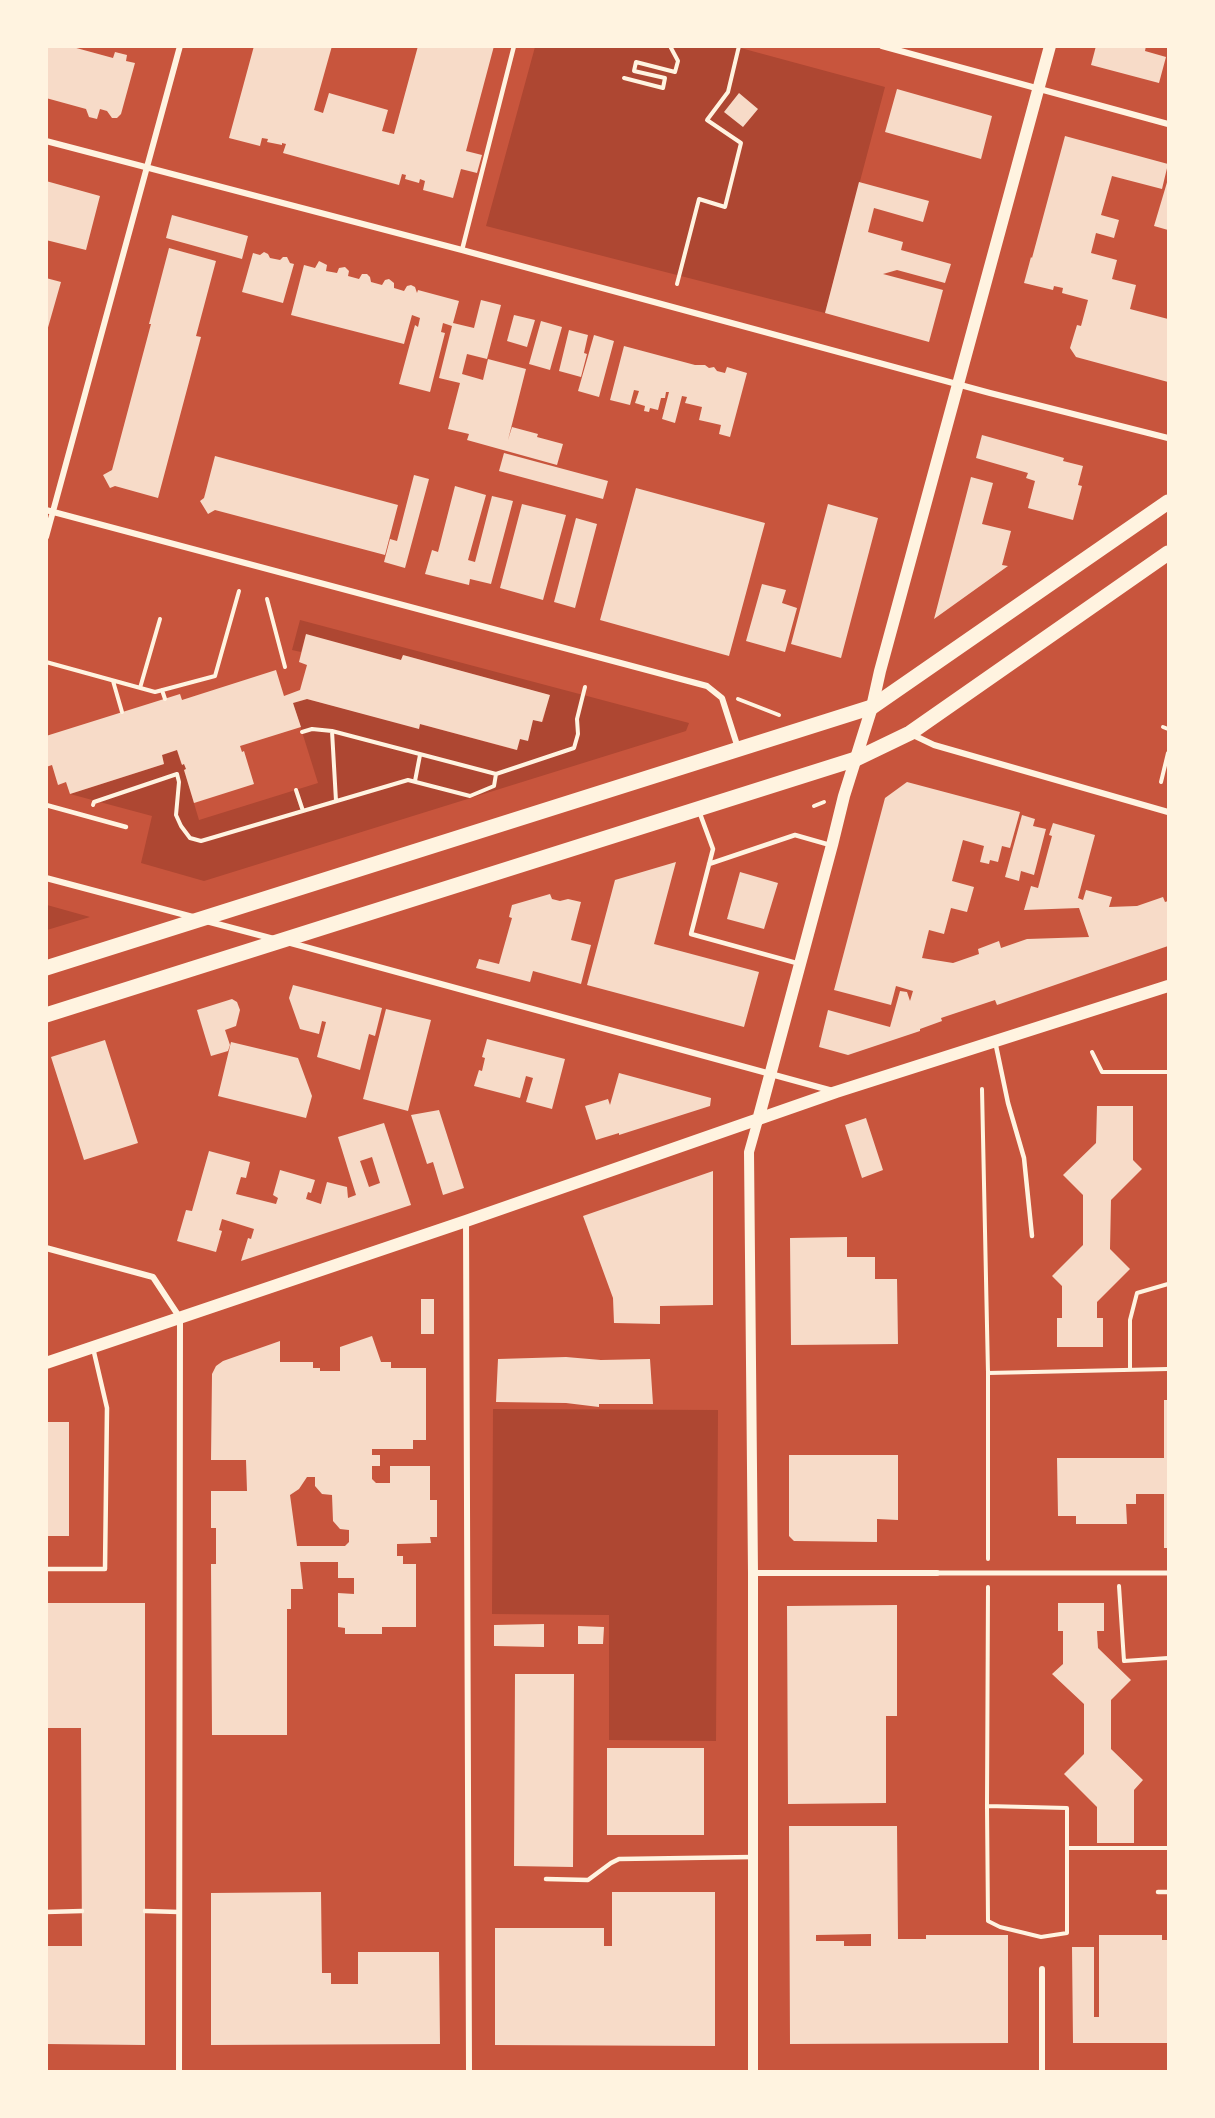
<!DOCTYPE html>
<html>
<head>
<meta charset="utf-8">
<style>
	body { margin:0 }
	#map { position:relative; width:1215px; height:2118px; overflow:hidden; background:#c8553d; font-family:"Titillium Web",sans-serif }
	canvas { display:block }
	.frame { position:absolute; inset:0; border:48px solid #fff3e0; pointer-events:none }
</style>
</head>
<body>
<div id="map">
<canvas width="1215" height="2118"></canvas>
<div class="frame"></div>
</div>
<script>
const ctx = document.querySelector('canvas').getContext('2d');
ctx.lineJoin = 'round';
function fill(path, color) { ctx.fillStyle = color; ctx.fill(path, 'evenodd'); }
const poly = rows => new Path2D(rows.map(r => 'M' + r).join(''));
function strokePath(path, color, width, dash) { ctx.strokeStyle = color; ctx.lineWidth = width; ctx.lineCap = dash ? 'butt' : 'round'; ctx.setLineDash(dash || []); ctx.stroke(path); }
fill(poly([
	[535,47,737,47,885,87,825,313,486,226],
	[300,620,689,723,686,731,204,881,141,863,152,816,70,794,164,764,162,755,177,750,181,764,184,764,186,769,184,770,199,820,318,783,293,703,307,699,419,728,420,724,516,750,520,739,528,740,533,720,543,722,549,695,403,655,401,660,306,635,301,652,292,650],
	[47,905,90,917,47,930],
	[493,1409,718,1410,716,1741,609,1740,609,1615,492,1614]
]), '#ae4732');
fill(poly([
	[46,46,69,46,113,58,115,52,127,55,126,61,135,63,121,114,117,118,112,118,107,111,100,109,97,119,89,117,86,109,46,98],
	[254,46,332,46,314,110,323,113,329,93,388,110,382,131,394,134,418,46,494,46,466,151,482,155,477,173,461,169,453,198,423,190,425,181,420,179,419,183,405,179,406,175,402,174,399,185,283,153,286,144,282,143,282,145,267,142,268,139,262,138,260,146,229,138],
	[1096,46,1146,46,1145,51,1166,57,1159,83,1091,65],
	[897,89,992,116,981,159,885,132],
	[739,93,758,109,743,127,724,112],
	[1065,136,1168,164,1162,189,1112,176,1101,215,1119,220,1114,238,1096,233,1091,253,1117,260,1112,279,1136,285,1130,309,1168,319,1168,382,1076,357,1070,348,1077,325,1081,326,1088,300,1062,293,1063,288,1054,286,1053,290,1024,283,1031,257,1032,258],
	[1168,179,1168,230,1154,226],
	[46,181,100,196,86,250,46,240],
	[859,182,929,201,923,222,874,208,868,232,903,242,901,250,951,264,945,283,897,270,883,274,943,290,929,342,825,313],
	[172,215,248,236,242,259,166,238],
	[169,248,216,261,196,336,201,337,158,498,115,486,110,488,103,475,112,470,151,324,149,324],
	[264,252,268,254,270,258,280,260,283,257,287,257,290,263,294,264,283,303,242,292,253,253,260,255],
	[319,261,327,265,326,271,337,273,339,268,345,267,349,271,348,276,359,279,362,274,367,274,370,277,371,282,382,285,385,280,389,279,394,283,394,288,404,291,407,286,411,285,415,287,417,293,418,290,459,301,453,323,474,328,481,300,501,305,487,359,467,354,462,374,483,380,488,359,526,369,508,440,512,427,538,434,537,437,563,444,557,465,467,440,469,434,448,429,460,383,439,378,452,326,443,323,441,332,445,333,430,392,399,384,415,325,418,327,420,318,412,315,404,344,291,315,304,265,315,268],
	[46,278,61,282,47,331,46,331],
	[514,315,535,320,527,347,507,341],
	[541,321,562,327,550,370,529,364],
	[569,330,588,335,584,353,587,354,581,377,559,371],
	[594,335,614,341,599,397,578,391],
	[624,346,695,365,705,365,709,368,714,367,717,371,725,373,727,367,747,373,730,437,719,434,721,425,699,420,702,407,685,403,687,397,682,396,675,423,662,419,669,392,666,392,665,398,661,398,658,410,650,408,649,412,644,411,645,406,635,403,639,391,634,390,630,405,610,400],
	[982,435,1064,458,1063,461,1083,466,1078,485,1082,486,1073,520,1028,508,1035,481,1026,478,1028,473,976,458],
	[504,453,608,481,603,499,499,471],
	[215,456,398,505,385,555,215,510,208,514,200,501,204,498],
	[414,475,429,479,405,568,384,562,390,539,397,541],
	[971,477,993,483,982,524,1011,531,1002,565,1008,566,934,619],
	[455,486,486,495,468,560,475,562,492,496,513,501,491,584,470,579,469,585,425,574,432,550,438,552],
	[636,488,765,523,729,656,600,620],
	[522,504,566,515,543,600,500,588],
	[828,504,878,518,841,658,791,644],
	[576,518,597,524,575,608,554,602],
	[762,584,786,590,782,603,797,608,785,652,746,641],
	[306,634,401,660,403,655,550,695,542,722,533,720,528,741,520,739,517,750,420,724,419,729,307,699,293,703,301,727,240,746,242,752,244,751,254,784,194,803,184,770,186,769,184,764,182,765,177,750,162,755,164,764,70,794,66,782,58,785,52,765,46,767,46,736,180,694,182,700,276,670,284,696,300,690,307,665,299,662],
	[907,782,1020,812,1010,848,1002,846,998,862,990,860,989,864,980,862,984,846,963,840,952,881,974,887,967,912,951,908,944,934,929,930,922,958,953,963,979,954,978,949,999,941,1001,948,1027,939,1089,937,1079,908,1024,910,1031,886,1038,888,1052,836,1049,835,1053,823,1095,835,1078,898,1083,900,1086,890,1112,897,1109,907,1137,906,1163,897,1165,902,1168,901,1168,946,997,1005,995,1000,941,1018,942,1021,920,1029,920,1031,848,1055,819,1047,828,1010,890,1027,900,991,907,992,910,1001,913,991,896,986,891,1005,834,990,885,798],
	[1022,815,1035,819,1033,826,1046,829,1034,875,1021,871,1019,881,1005,877],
	[676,862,654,944,759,972,744,1027,587,985,615,880],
	[740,872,778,883,764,929,727,919],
	[550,894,552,899,560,901,568,899,581,902,571,940,591,945,581,984,533,971,530,982,476,968,479,959,499,964,512,918,509,917,512,905],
	[293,985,382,1008,375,1036,369,1034,360,1070,317,1057,326,1022,322,1021,319,1034,300,1029,289,998],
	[232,999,237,1002,240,1010,236,1026,225,1030,230,1045,228,1051,211,1056,197,1010],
	[386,1009,431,1020,408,1111,363,1099],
	[487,1039,565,1059,552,1109,526,1102,533,1078,526,1076,520,1098,474,1086,479,1070,482,1071,485,1058,482,1057],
	[105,1040,138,1143,84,1160,51,1057],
	[231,1042,298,1058,312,1096,306,1118,218,1096],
	[619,1073,711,1098,710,1106,619,1135,619,1133,596,1140,585,1106,608,1099,610,1105],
	[1097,1106,1133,1106,1133,1160,1142,1169,1111,1200,1110,1249,1130,1269,1097,1302,1097,1318,1103,1318,1103,1347,1057,1347,1057,1318,1062,1318,1062,1286,1052,1276,1083,1245,1083,1195,1063,1175,1096,1143],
	[439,1110,464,1188,443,1195,433,1162,427,1164,411,1115],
	[866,1118,883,1170,862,1178,845,1125],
	[384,1123,411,1205,241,1261,248,1238,251,1239,254,1229,222,1219,219,1230,222,1231,216,1252,177,1241,186,1210,192,1211,209,1151,250,1162,246,1178,241,1177,236,1194,276,1204,278,1198,273,1195,280,1170,315,1180,311,1193,308,1192,306,1199,321,1204,327,1182,347,1187,348,1198,356,1195,338,1137],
	[372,1157,380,1183,369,1187,360,1161],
	[713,1171,713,1305,660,1306,660,1324,614,1323,613,1298,583,1216],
	[847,1237,847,1257,875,1257,875,1279,897,1279,898,1344,791,1345,790,1238],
	[421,1299,434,1299,434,1334,421,1334],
	[372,1336,381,1362,391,1362,391,1368,426,1368,426,1440,413,1440,413,1449,372,1449,372,1455,380,1455,380,1466,372,1466,372,1479,376,1483,390,1483,390,1466,430,1466,430,1500,437,1500,437,1537,430,1537,431,1543,397,1544,397,1556,403,1556,403,1564,416,1564,416,1627,382,1627,382,1634,345,1634,345,1628,338,1627,338,1593,354,1594,354,1578,338,1578,338,1562,300,1562,303,1589,291,1589,291,1609,287,1609,287,1735,212,1735,211,1564,216,1564,216,1528,211,1528,211,1491,247,1491,246,1460,211,1460,212,1374,216,1366,223,1361,280,1341,280,1362,313,1362,313,1368,320,1368,320,1371,340,1371,340,1347],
	[307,1477,315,1477,315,1486,322,1494,332,1495,333,1521,340,1529,349,1530,349,1542,345,1546,297,1546,290,1495,299,1489],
	[566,1357,601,1360,650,1359,653,1404,599,1404,599,1407,566,1403,496,1402,498,1359],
	[1164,1400,1168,1400,1168,1548,1164,1548,1164,1494,1136,1494,1136,1504,1126,1504,1127,1524,1076,1524,1076,1516,1058,1516,1057,1458,1164,1458],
	[47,1422,69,1422,69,1536,46,1536],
	[789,1455,898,1455,898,1520,877,1519,877,1542,794,1541,789,1536],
	[46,1603,145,1603,145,2045,46,2044,46,1946,82,1946,81,1728,46,1728],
	[1058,1603,1104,1603,1104,1631,1097,1631,1098,1648,1131,1680,1111,1700,1111,1749,1143,1780,1134,1790,1134,1843,1097,1843,1097,1807,1064,1774,1084,1754,1084,1704,1052,1674,1063,1664,1063,1631,1058,1631],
	[897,1605,897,1716,886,1716,886,1803,788,1804,787,1606],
	[544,1624,544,1647,494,1646,494,1625],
	[578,1626,604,1627,603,1644,578,1644],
	[515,1674,574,1674,573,1867,514,1866],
	[607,1748,704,1748,704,1835,607,1835],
	[789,1826,897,1826,898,1939,926,1939,926,1935,1008,1935,1008,2043,790,2044],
	[871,1934,871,1946,844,1946,844,1941,816,1941,816,1935],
	[321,1892,322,1973,331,1973,331,1984,358,1984,358,1952,439,1952,440,2044,211,2045,211,1893],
	[612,1892,715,1892,715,2046,495,2045,495,1928,604,1928,604,1946,612,1946],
	[1099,1935,1162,1935,1162,1940,1168,1940,1168,2043,1073,2043,1072,1947,1094,1947,1094,2017,1099,2017]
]), '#f7dbc8');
strokePath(poly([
	[624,78,663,88,665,78,634,71,636,62,675,72,678,61,670,46],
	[677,284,699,199,725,207,741,143,707,120,728,92,739,46],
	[267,599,285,667],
	[46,662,155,692,215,676,239,591],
	[113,681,122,712],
	[140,688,160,619],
	[162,690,165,699],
	[738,699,779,715],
	[1163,727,1168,729],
	[332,731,336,801],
	[302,732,312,729,332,731,496,774,574,748,578,734,577,719,585,687],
	[415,781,420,755],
	[1161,782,1168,753],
	[296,790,303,811],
	[93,805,94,802,177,774,179,782,176,815,181,826,190,838,201,841,408,780,470,796,494,786,496,774],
	[814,806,824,802],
	[1092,1052,1102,1072,1168,1072],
	[982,1089,988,1373,988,1559],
	[1130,1370,1130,1320,1137,1293,1168,1284],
	[988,1373,1168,1369],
	[1119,1586,1124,1661,1168,1658],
	[987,1806,1067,1808,1067,1933,1041,1937,1000,1927,988,1921,987,1806,988,1587],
	[1068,1848,1168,1848]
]), '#fff3e0', 4);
strokePath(poly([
	[462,250,514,46],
	[46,805,126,827],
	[699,811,713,849,691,934,800,964],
	[709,864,795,835,830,845],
	[995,1041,1008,1103,1024,1158,1032,1236],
	[46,1569,105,1569,107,1408,93,1348],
	[546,1879,588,1880,611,1863,619,1859,753,1857],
	[1158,1892,1168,1892],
	[145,1911,179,1912],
	[46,1912,82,1911]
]), '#fff3e0', 4.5);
strokePath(poly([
	[937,1573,1168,1573]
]), '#fff3e0', 5);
strokePath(poly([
	[882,46,1168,124],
	[46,141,462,250,990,393,1168,438],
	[46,510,707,686,722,698,738,748],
	[46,537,180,46],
	[911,734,934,745,1168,812],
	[46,878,193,917],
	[206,921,274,939],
	[287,942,833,1091],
	[466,1221,469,2072],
	[46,1248,153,1277,180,1318,179,2072],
	[753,1573,937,1573],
	[1042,2072,1042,1969]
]), '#fff3e0', 6);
strokePath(poly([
	[753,2072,753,1573,749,1152,758,1120]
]), '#fff3e0', 10);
strokePath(poly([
	[758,1120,832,845,844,796,872,707,880,671,1050,46],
	[46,1363,466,1221,836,1092,1168,986]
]), '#fff3e0', 12);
strokePath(poly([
	[46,968,872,707,1168,502],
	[46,1015,856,759,910,733,1168,553]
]), '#fff3e0', 15);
</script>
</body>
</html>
